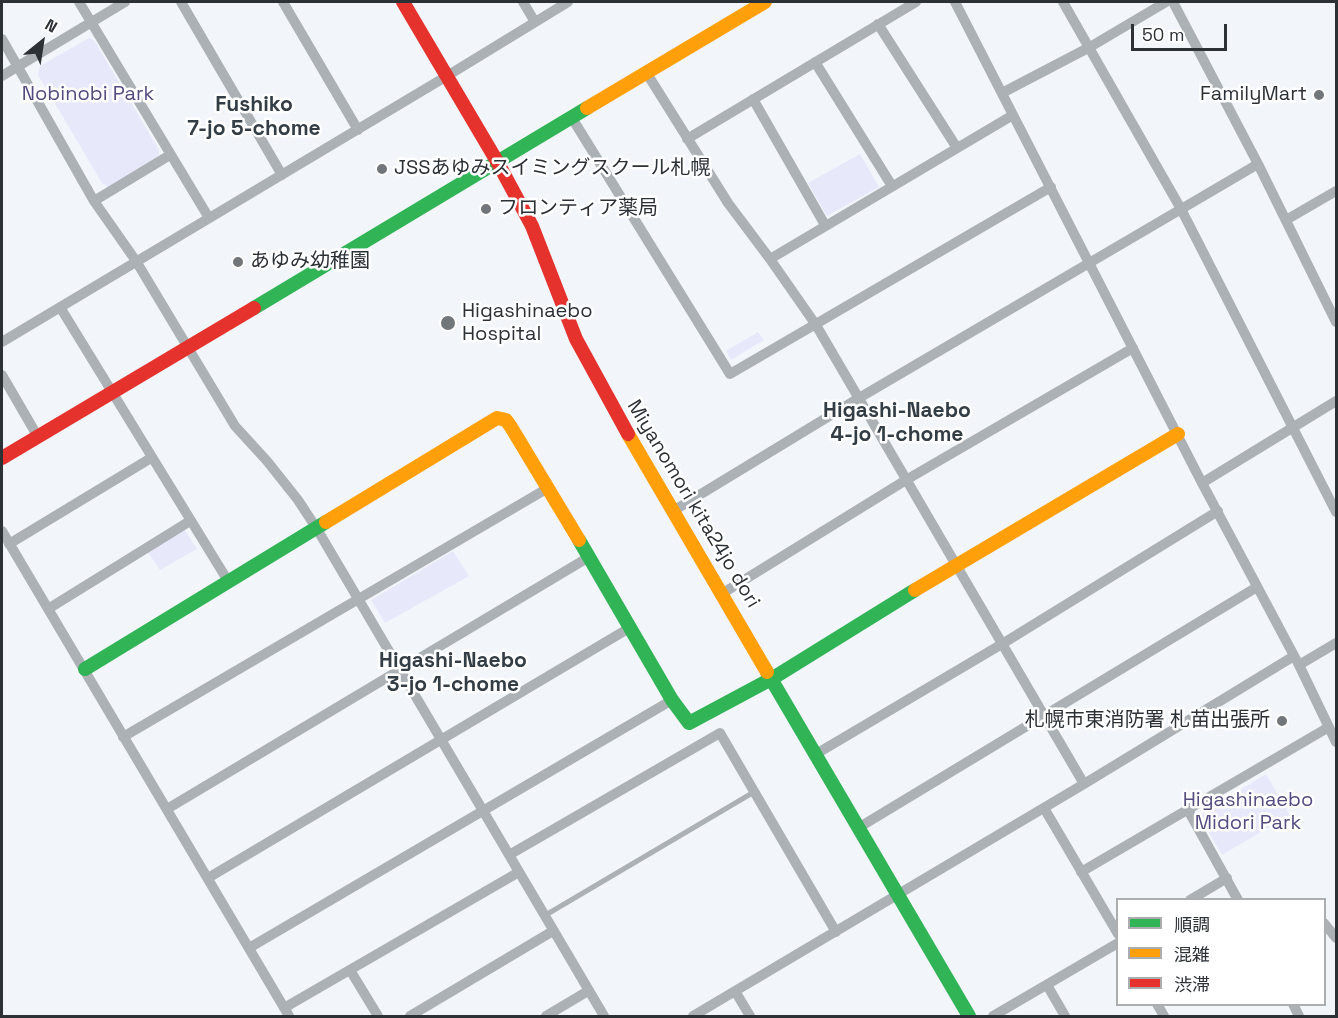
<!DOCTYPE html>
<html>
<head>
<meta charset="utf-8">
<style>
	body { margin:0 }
	#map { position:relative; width:1338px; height:1018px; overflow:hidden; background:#f2f6fa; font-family:"Space Grotesk","Noto Sans JP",sans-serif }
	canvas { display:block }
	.frame { position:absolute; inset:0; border:3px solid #2c3136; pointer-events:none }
	.legend { position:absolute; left:1116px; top:898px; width:210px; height:108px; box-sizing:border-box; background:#fff; border:2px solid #abadaf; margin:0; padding:8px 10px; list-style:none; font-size:18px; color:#2c3136 }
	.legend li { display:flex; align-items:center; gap:12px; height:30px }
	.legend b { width:30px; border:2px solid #abadaf }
	.north { position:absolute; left:12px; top:12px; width:60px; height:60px; -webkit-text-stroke:4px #fff; paint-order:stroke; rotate:30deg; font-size:16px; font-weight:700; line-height:24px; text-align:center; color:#2c3136 }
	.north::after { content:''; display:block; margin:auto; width:21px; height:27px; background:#2c3136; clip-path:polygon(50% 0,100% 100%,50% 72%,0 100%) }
	.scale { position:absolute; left:1131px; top:24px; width:96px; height:27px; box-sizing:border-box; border:3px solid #2c3136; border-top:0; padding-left:8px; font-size:18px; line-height:21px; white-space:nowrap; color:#2c3136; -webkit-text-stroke:4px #fff; paint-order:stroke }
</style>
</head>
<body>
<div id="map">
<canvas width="1338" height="1018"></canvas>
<div class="frame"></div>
<ul class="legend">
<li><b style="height:8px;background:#30b455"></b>順調</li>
<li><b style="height:8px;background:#ff9f0a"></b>混雑</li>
<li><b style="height:8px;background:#e5322d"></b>渋滞</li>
</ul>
<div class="north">N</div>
<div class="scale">50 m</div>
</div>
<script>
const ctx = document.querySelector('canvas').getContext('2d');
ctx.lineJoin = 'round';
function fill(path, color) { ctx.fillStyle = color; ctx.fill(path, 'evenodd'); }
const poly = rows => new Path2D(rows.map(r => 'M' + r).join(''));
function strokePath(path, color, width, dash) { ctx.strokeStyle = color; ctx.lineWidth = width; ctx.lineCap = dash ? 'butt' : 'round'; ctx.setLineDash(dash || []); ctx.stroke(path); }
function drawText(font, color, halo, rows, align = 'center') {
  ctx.font = font + ' "Space Grotesk","Noto Sans JP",sans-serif'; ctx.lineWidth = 5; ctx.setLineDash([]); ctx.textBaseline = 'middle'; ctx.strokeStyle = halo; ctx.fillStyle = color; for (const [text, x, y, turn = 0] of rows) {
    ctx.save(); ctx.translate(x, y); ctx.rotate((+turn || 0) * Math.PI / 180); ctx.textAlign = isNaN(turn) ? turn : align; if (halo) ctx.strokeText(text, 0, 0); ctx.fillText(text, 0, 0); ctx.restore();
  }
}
fill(poly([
	[89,38,94,40,159,150,159,156,108,187,102,183,38,75,40,66],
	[860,154,879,187,827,216,808,183],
	[758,332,764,340,731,360,726,351],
	[184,529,197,549,160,570,147,551],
	[453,551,469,576,385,623,371,600],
	[1266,774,1290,815,1222,855,1201,819,1203,812]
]), '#e8e8fb');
strokePath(poly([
	[544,916,754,792]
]), '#abb1b4', 5);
strokePath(poly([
	[79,2,209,218],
	[181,2,282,175],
	[283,2,358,130],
	[523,2,535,22],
	[955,2,1202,483,1299,665,1336,742],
	[1063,2,1181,209,1336,512],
	[1173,2,1258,164,1336,322],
	[878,24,957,148],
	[2,39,94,201,136,261,235,426,267,461,298,500,317,529,604,1016],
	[815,62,892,186],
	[646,72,728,203,770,259,816,325,1084,784],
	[2,76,125,2],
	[1002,93,1090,47,1166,2],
	[753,99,825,225],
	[572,118,730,374,1051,187],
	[687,139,916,2],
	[94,201,170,155],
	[1286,220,1336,191],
	[770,259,1013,115],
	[60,307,228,581],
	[2,342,447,76,568,2],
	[2,375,38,437],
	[1202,483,1336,401],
	[673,511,859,398,1258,164],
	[2,531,289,1016],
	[9,544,151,458],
	[723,593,906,480,1133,348],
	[48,609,190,521],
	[1299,665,1336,643],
	[123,737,548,488],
	[816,754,1002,644,1218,511],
	[1044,808,1118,934],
	[167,809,589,557],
	[1188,810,1238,900],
	[858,828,1257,587],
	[509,855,720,733,836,932],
	[1081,872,1329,727],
	[208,878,631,627],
	[1190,900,1227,878],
	[1324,923,1336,938],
	[249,948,672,700],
	[350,970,378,1016],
	[1047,985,1065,1016],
	[735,991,750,1016],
	[1157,1004,1164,1016],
	[1293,1004,1299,1016],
	[284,1008,519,872],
	[410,1016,553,931],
	[546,1016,588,991],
	[693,1016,1084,784,1294,656],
	[993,1016,1118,943]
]), '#abb1b4', 10);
strokePath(poly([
	[254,308,587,108],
	[579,540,672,700,689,723,773,678,915,590],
	[85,669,326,522],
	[767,672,969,1016]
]), '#30b455', 14);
strokePath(poly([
	[587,108,765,2],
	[628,434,767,672],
	[326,522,497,418,506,420,511,427,579,540],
	[915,590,1178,434]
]), '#ff9f0a', 14);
strokePath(poly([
	[403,2,498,163,532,226,576,339,628,434],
	[2,458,254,308]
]), '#e5322d', 14);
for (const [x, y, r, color] of [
	[1319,95,6,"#71767b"],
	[382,169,6,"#71767b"],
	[486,209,6,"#71767b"],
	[238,262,6,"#71767b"],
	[448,323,8,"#71767b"],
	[1282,721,6,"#71767b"]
]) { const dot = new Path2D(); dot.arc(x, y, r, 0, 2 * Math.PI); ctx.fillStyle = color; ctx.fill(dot); strokePath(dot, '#fff', 2); }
drawText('20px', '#544b80', '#fff', [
	["Nobinobi Park",88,95],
	["Higashinaebo",1248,801],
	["Midori Park",1248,824]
]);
drawText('20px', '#2c3136', '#fff', [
	["FamilyMart",1307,95,"right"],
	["JSSあゆみスイミングスクール札幌",394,169],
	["フロンティア薬局",498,209],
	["あゆみ幼稚園",250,262],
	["Higashinaebo",462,312],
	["Hospital",462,335],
	["札幌市東消防署 札苗出張所",1270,721,"right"]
], 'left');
drawText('20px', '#2c3136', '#fff', [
	["Miyanomori kita24jo dori",693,504,59]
]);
drawText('bold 21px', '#333d46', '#fff', [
	["Fushiko",254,105],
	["7-jo 5-chome",254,129],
	["Higashi-Naebo",897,411],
	["4-jo 1-chome",897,435],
	["Higashi-Naebo",453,661],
	["3-jo 1-chome",453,685]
]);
</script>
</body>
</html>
